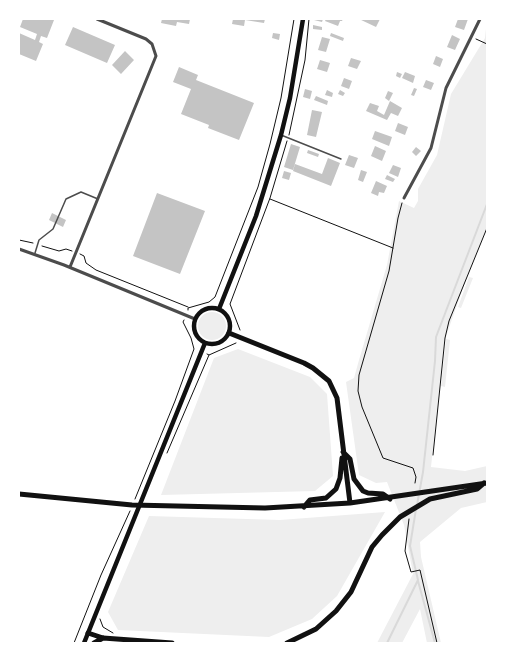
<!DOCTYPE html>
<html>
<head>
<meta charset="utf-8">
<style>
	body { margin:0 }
	#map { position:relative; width:506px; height:662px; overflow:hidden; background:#fff; font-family:"Archivo Narrow",sans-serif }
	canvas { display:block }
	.frame { position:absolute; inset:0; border:20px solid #fff; pointer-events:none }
</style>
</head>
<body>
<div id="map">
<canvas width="506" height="662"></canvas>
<div class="frame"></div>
</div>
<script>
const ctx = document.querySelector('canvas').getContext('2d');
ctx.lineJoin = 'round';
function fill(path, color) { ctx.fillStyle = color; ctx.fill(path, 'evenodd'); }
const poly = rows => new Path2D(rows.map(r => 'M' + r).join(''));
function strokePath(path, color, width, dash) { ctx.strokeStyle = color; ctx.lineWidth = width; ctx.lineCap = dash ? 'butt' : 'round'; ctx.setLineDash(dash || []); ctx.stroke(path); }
fill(poly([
	[487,19,487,227,468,274,444,342,431,467,465,471,487,466,487,502,461,508,420,542,421,557,441,643,427,643,420,609,402,643,377,643,413,574,404,525,387,482,376,483,359,475,346,382,354,378,359,360,387,265,399,201,414,208,418,201,418,189,437,155,451,94,485,38],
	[469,277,473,278,461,308,458,307],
	'198 326a14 14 0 1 1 28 0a14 14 0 1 1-28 0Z',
	[446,339,450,340,445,387,441,386],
	[238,349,310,377,327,394,333,476,315,491,161,495,214,358],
	[385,512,337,596,312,619,269,637,118,630,108,612,149,516,280,520]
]), '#eee');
strokePath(poly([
	[417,505,423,472,435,361,436,337,487,204],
	[418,581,435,643],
	[387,643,418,580,410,546,416,509]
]), '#d9d9d9', 2);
fill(poly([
	[23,19,54,20,47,38,41,36,39,42,43,44,36,61,19,54,19,33,35,40,37,34,20,27],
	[162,19,190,19,189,24,177,22,176,26,161,23],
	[233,19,265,19,264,23,245,20,244,26,232,24],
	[314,19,323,19,322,22,314,20],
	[326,19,343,19,342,21,340,21,338,26,325,21],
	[359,19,380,19,376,27],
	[458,19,468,19,464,30,455,27],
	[313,25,322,27,322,30,313,29],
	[73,27,115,45,107,63,65,45],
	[273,33,280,34,279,40,272,38],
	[331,33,344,38,343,41,330,36],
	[452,35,460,39,455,50,447,47],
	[322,37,330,39,326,52,318,50],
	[125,51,134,60,121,74,112,65],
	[436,56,443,59,440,67,433,64],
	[351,58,361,61,357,69,348,66],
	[320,60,330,63,327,72,317,69],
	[179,67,198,75,196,80,254,103,239,140,208,128,209,125,181,114,191,89,173,82],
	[397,72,402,74,400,78,396,76],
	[405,72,415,76,413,83,402,78],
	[344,78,352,81,349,89,341,86],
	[426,80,434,83,431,90,423,87],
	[414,88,417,89,414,96,411,95],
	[305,89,312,91,310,99,303,97],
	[327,90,333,93,332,97,325,95],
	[340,90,345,93,343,96,338,94],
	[388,91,393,93,389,101,385,98],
	[316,96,328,101,327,105,314,100],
	[390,101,402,108,398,116,391,113,387,120,366,111,370,103,379,106,377,111,384,115],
	[312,110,322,112,316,137,307,135],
	[398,123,408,127,405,135,395,131],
	[375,131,392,137,389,146,372,139],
	[291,144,300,147,293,170,284,167],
	[375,146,386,151,382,161,371,156],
	[416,147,421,151,416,156,412,152],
	[308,150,319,154,318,157,307,153],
	[349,155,358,158,354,168,345,165],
	[328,158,340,163,331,186,293,171,295,164,322,174],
	[393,165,401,168,398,177,389,173],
	[361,170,367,172,363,182,358,180],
	[284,171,291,173,289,180,282,178],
	[387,175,395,179,393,182,385,179],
	[376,181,387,186,384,193,379,192,378,196,371,193],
	[157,193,205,211,180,274,133,256],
	[52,213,66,220,63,227,49,220]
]), '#c4c4c4');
strokePath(poly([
	[476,39,487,44],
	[289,135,305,60,309,19],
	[270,199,393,248],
	[402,203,398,218,389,271,359,375,358,391,362,407,383,458,413,468,416,477,415,483],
	[19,240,33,243],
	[42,246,59,251,66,249,72,251],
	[80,254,84,256,86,263,96,270,188,307],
	[188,310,188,308,209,302,215,297,258,187,270,144,281,98,294,19],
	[240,330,230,304,270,198,287,141],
	[207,354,209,355,236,343],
	[167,453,209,355],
	[433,455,445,338,449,321,487,228],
	[135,499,175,401,194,349,191,338,183,322,184,320],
	[409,519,405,551,411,572,420,570,437,643],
	[100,619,103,627,113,633],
	[74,643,101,575,130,511]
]), '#111', 1);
strokePath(poly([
	[281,135,341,159],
	[35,253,39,240,53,229,66,199,81,192,98,199]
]), '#4c4c4c', 1.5);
strokePath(poly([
	[404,198,431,148,446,88,480,19],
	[19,249,64,265,195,319],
	[70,267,156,56,152,44,146,39,97,19]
]), '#4c4c4c', 3);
strokePath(poly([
	'194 326a18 18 0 1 1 36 0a18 18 0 1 1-36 0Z',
	[219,309,256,216,281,135,290,98,303,19],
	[84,643,205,343]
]), '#111', 4.5);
strokePath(poly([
	[229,333,304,363,313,368,329,381,337,398,350,503],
	[343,452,350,459,354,479,363,491,368,493,383,494,390,499],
	[19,494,132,505,265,508,350,503,487,483],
	[304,507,310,500,326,498,336,489,340,478,342,458],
	[88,633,103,638,172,643],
	[94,643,103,638],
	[287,643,316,629,336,611,351,592,372,547,382,535,400,517,430,499,477,489,484,483]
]), '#111', 5);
</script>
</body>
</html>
